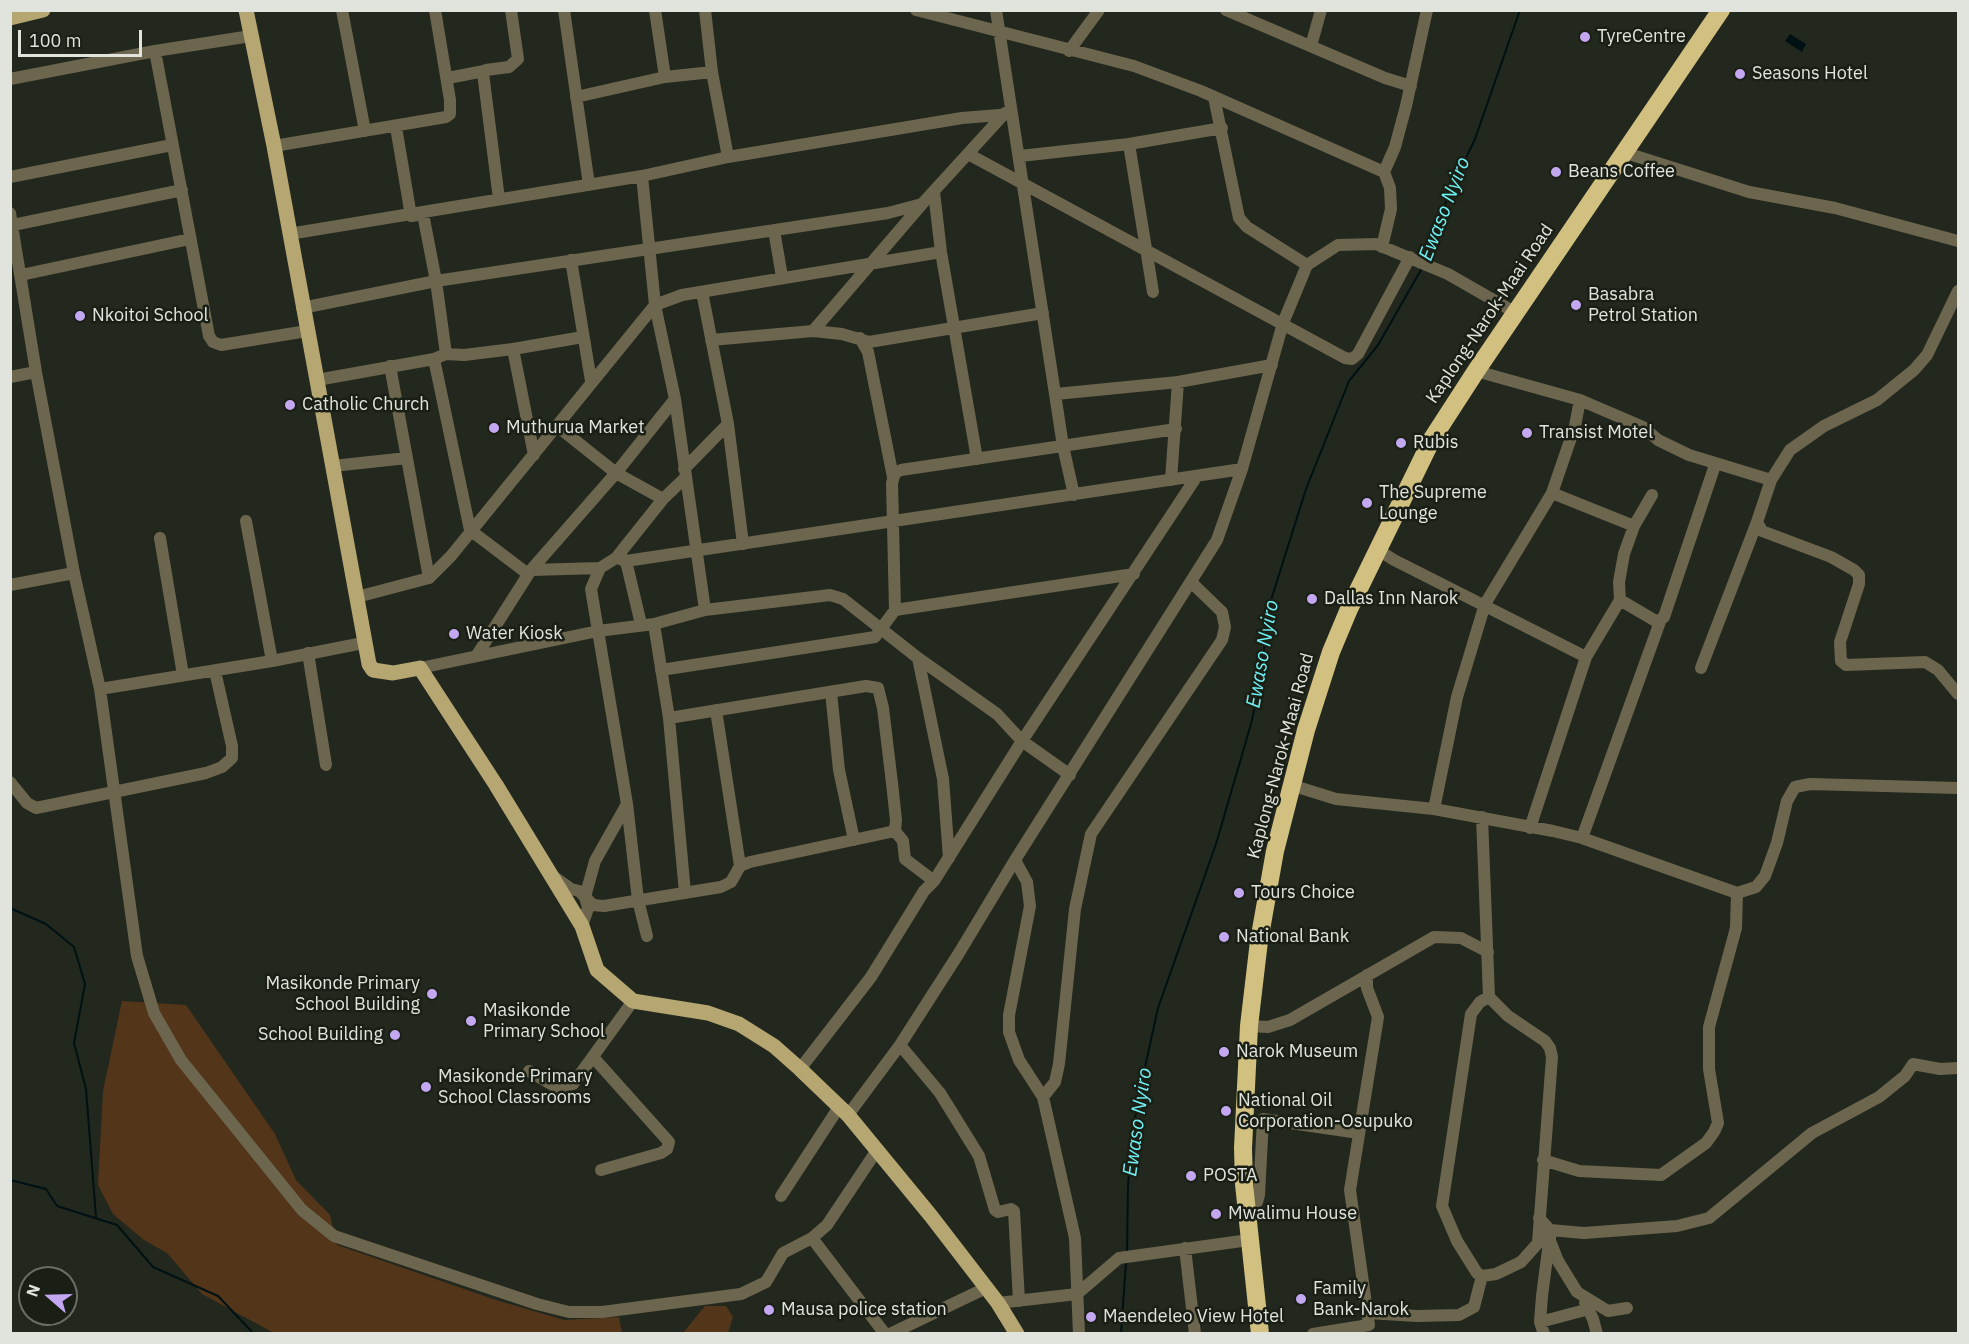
<!DOCTYPE html>
<html>
<head>
<meta charset="utf-8">
<style>
	body { margin:0 }
	#map { position:relative; width:1969px; height:1344px; overflow:hidden; background:#23281e; font-family:"IBM Plex Sans",sans-serif }
	canvas { display:block }
	.frame { position:absolute; inset:0; border:12px solid #e1e4dd; pointer-events:none }
	.north { position:absolute; left:18px; top:1266px; width:60px; height:60px; box-sizing:border-box; background:#1a1f15; border:2px solid #6a6e65; border-radius:50%; rotate:290deg; font-size:16px; font-weight:700; line-height:24px; text-align:center; color:#e1e4dd }
	.north::after { content:''; display:block; margin:auto; width:21px; height:27px; background:#c4a7f1; clip-path:polygon(50% 0,100% 100%,50% 72%,0 100%) }
	.scale { position:absolute; left:18px; top:30px; width:124px; height:27px; box-sizing:border-box; border:3px solid #e1e4dd; border-top:0; padding-left:8px; font-size:18px; line-height:21px; white-space:nowrap; color:#e1e4dd; -webkit-text-stroke:4px #1a1f15; paint-order:stroke }
</style>
</head>
<body>
<div id="map">
<canvas width="1969" height="1344"></canvas>
<div class="frame"></div>
<div class="north">N</div>
<div class="scale">100 m</div>
</div>
<script>
const ctx = document.querySelector('canvas').getContext('2d');
ctx.lineJoin = 'round';
function fill(path, color) { ctx.fillStyle = color; ctx.fill(path, 'evenodd'); }
const poly = rows => new Path2D(rows.map(r => 'M' + r).join(''));
function strokePath(path, color, width, dash) { ctx.strokeStyle = color; ctx.lineWidth = width; ctx.lineCap = dash ? 'butt' : 'round'; ctx.setLineDash(dash || []); ctx.stroke(path); }
function drawText(font, color, halo, rows, align = 'center') {
  ctx.font = font + ' "IBM Plex Sans",sans-serif'; ctx.lineWidth = 5; ctx.setLineDash([]); ctx.textBaseline = 'middle'; ctx.strokeStyle = halo; ctx.fillStyle = color; for (const [text, x, y, turn = 0] of rows) {
    ctx.save(); ctx.translate(x, y); ctx.rotate((+turn || 0) * Math.PI / 180); ctx.textAlign = isNaN(turn) ? turn : align; if (halo) ctx.strokeText(text, 0, 0); ctx.fillText(text, 0, 0); ctx.restore();
  }
}
fill(poly([
	[122,1001,186,1005,275,1134,296,1180,330,1215,337,1245,496,1300,564,1320,619,1317,622,1333,274,1333,202,1294,167,1253,144,1240,113,1214,98,1185,103,1091],
	[705,1306,726,1306,733,1317,728,1333,683,1333]
]), '#53351a');
fill(poly([
	[1790,34,1806,44,1802,52,1785,41]
]), '#001113');
strokePath(poly([
	[1426,260,1448,196,1475,139,1520,10],
	[10,908,46,924,74,947,85,984,74,1043,86,1089,96,1217],
	[10,1180,46,1189,57,1206,117,1225,153,1267,218,1296,254,1334],
	[1127,1253,1128,1187,1132,1134,1145,1067,1158,1008,1216,844,1251,724,1263,669,1266,616,1306,489,1349,381,1378,345,1422,268],
	[1121,1334,1126,1262]
]), '#001113', 2);
strokePath(poly([
	[342,10,365,131],
	[564,10,589,185],
	[655,10,665,77],
	[705,10,712,72,728,157],
	[916,10,1134,66,1201,91,1384,172,1390,188,1391,209,1382,247],
	[996,10,1063,446,1074,495],
	[1226,10,1385,78,1411,86],
	[1311,46,1321,10],
	[155,51,209,336,213,342,221,345,307,331],
	[1069,51,1099,10],
	[448,78,484,71],
	[10,79,155,51,251,36],
	[576,97,665,77,712,72],
	[1214,97,1239,218,1247,227,1307,265],
	[396,127,411,216,423,214,436,281,446,354,434,359,470,530,528,574],
	[1129,144,1153,292],
	[274,146,446,117,450,114,450,100,435,10],
	[1623,152,1749,192,1835,208,1958,241],
	[970,155,1345,358,1352,359,1358,354,1410,257],
	[1020,156,1129,144,1222,128],
	[1384,172,1395,147,1406,106,1427,10],
	[642,176,655,305,675,399,705,610],
	[10,177,172,145],
	[934,192,941,252,977,459],
	[499,199,483,73,486,70,509,67,518,59,511,10],
	[10,213,36,372,74,573,100,689,137,956,154,1013,181,1060,302,1210,334,1236,537,1304,569,1312,602,1312,741,1294,766,1282,783,1253,812,1238],
	[13,225,182,190],
	[774,230,782,277],
	[289,234,642,176,728,157,962,118,1012,114],
	[571,260,591,381],
	[21,275,190,239],
	[1958,291,1927,355,1914,370,1877,400,1824,426,1790,450,1771,480,1757,522,1762,531,1831,557,1854,570,1859,575,1859,584,1840,642,1841,661,1846,665,1925,662,1938,670,1958,694],
	[702,292,728,424,743,544],
	[302,308,436,281,888,213,922,204],
	[813,331,842,334,869,342,1043,313],
	[860,338,868,352,893,477],
	[711,340,813,331,922,204,1005,113],
	[513,349,534,455],
	[446,354,464,355,513,349,583,337],
	[390,366,429,578],
	[1476,371,1580,400,1643,427,1658,440,1689,455,1771,480],
	[10,377,36,372],
	[317,380,434,359],
	[1056,394,1178,382,1272,365],
	[557,426,616,473,663,499],
	[333,466,407,458],
	[684,469,728,424],
	[1171,480,1178,382],
	[1552,493,1634,526],
	[246,521,272,661],
	[160,538,183,675],
	[1378,550,1394,560,1586,657,1530,828],
	[620,559,626,561,641,624],
	[626,561,1242,469],
	[531,570,600,568],
	[10,585,74,573],
	[357,597,429,578,451,556,655,305,682,295,941,252],
	[1620,600,1619,582,1624,554,1634,526,1652,495],
	[895,610,1134,574],
	[308,653,326,765],
	[477,655,531,570,616,473,675,399],
	[1586,657,1620,600,1654,620,1659,621,1664,617,1715,465],
	[918,658,943,779,949,858],
	[420,668,598,631,654,624,705,610,830,595,843,599,918,658,997,714,1022,741,1070,775],
	[1701,668,1757,522],
	[661,670,875,637,895,610,892,483,895,473,901,470,1176,429],
	[100,689,272,661,363,643],
	[831,692,839,770,854,840],
	[716,710,740,866],
	[669,718,685,893],
	[10,782,27,803,36,808,206,773,222,767,232,758,232,746,215,671],
	[1291,785,1336,799,1434,809,1553,831,1582,838,1737,893,1756,887,1765,876,1777,843,1787,801,1795,787,1810,784,1958,788],
	[1434,809,1457,697,1485,604,1552,493,1575,426,1580,400],
	[1482,817,1489,997,1480,1002,1471,1014,1442,1206,1457,1241,1477,1273,1482,1276],
	[895,831,903,841,905,859,934,881,1022,741,1197,476],
	[1582,838,1661,619],
	[1015,860,1027,882,1030,906,1009,1015,1009,1032,1019,1060,1043,1097,1075,1238,1079,1334],
	[554,877,571,889,579,891,593,905,604,906,721,887,731,882,740,866,750,862,895,831,896,820,892,783,883,708,878,688,866,686,669,718,654,624],
	[582,926,588,908,585,897,595,861,627,804],
	[647,936,638,900,627,804,591,589,600,568,616,558,663,499,686,477],
	[1249,1026,1268,1027,1290,1020,1434,937,1461,938,1488,952],
	[900,1045,940,1093,979,1156,995,1210,998,1212,1011,1209,1014,1211,1019,1301],
	[593,1057,669,1142,667,1149,661,1153,601,1170],
	[800,1069,871,977,924,891,934,881],
	[529,1071,558,1088,573,1084,633,1001],
	[1043,1097,1055,1082,1059,1064,1075,909,1091,834,1222,640,1225,627,1222,612,1192,583],
	[848,1115,900,1045,959,953,1015,860,1217,540,1242,469,1283,323,1307,265,1338,245,1376,244,1448,274,1516,313],
	[877,1150,827,1225,812,1238,885,1334],
	[1543,1160,1579,1171,1661,1175,1706,1143,1714,1132,1718,1123,1709,1069,1709,1027,1736,928,1737,893],
	[781,1196,839,1107],
	[1245,1208,1257,1202,1259,1195,1263,1119,1359,1133],
	[1539,1218,1550,1230,1584,1233,1677,1226,1709,1218,1812,1133,1879,1097,1905,1076,1913,1064,1940,1069,1958,1068],
	[1550,1230,1550,1241,1558,1261,1577,1292,1608,1311,1627,1308],
	[1185,1248,1195,1334],
	[1482,1276,1496,1274,1521,1262,1538,1243,1552,1057,1550,1048,1545,1041,1508,1016,1489,997],
	[998,1303,1077,1294,1119,1258,1249,1240],
	[1585,1303,1593,1319,1597,1334],
	[1368,1313,1417,1316,1459,1315,1474,1307,1482,1276],
	[1540,1322,1589,1309],
	[890,1334,986,1288],
	[1313,1334,1369,1325,1350,1190,1378,1017,1367,988,1367,975],
	[1544,1334,1540,1322,1542,1296,1549,1242]
]), '#6d664e', 12);
strokePath(poly([
	[246,10,274,146,369,664,373,670,393,673,420,668,496,785,582,926,597,970,633,1001,708,1013,739,1024,774,1046,800,1069,848,1115,931,1216,998,1303,1017,1334],
	[10,18,43,10]
]), '#b5a672', 15);
strokePath(poly([
	[1260,1334,1244,1184,1243,1148,1249,1026,1259,941,1275,851,1306,730,1331,652,1349,609,1432,439,1476,371,1721,10]
]), '#d1c080', 18);
for (const [x, y, r, color] of [
	[1585,37,6,"#c4a7f1"],
	[1740,74,6,"#c4a7f1"],
	[1556,172,6,"#c4a7f1"],
	[1576,305,6,"#c4a7f1"],
	[80,316,6,"#c4a7f1"],
	[290,405,6,"#c4a7f1"],
	[494,428,6,"#c4a7f1"],
	[1527,433,6,"#c4a7f1"],
	[1401,443,6,"#c4a7f1"],
	[1367,503,6,"#c4a7f1"],
	[1312,599,6,"#c4a7f1"],
	[454,634,6,"#c4a7f1"],
	[1239,893,6,"#c4a7f1"],
	[1224,937,6,"#c4a7f1"],
	[432,994,6,"#c4a7f1"],
	[471,1021,6,"#c4a7f1"],
	[395,1035,6,"#c4a7f1"],
	[1224,1052,6,"#c4a7f1"],
	[426,1087,6,"#c4a7f1"],
	[1226,1111,6,"#c4a7f1"],
	[1191,1176,6,"#c4a7f1"],
	[1216,1214,6,"#c4a7f1"],
	[1301,1299,6,"#c4a7f1"],
	[769,1310,6,"#c4a7f1"],
	[1091,1317,6,"#c4a7f1"]
]) { const dot = new Path2D(); dot.arc(x, y, r, 0, 2 * Math.PI); ctx.fillStyle = color; ctx.fill(dot); strokePath(dot, '#1a1f15', 2); }
drawText('18px', '#e1e4dd', '#1a1f15', [
	["TyreCentre",1597,37],
	["Seasons Hotel",1752,74],
	["Beans Coffee",1568,172],
	["Basabra",1588,295],
	["Petrol Station",1588,316],
	["Nkoitoi School",92,316],
	["Catholic Church",302,405],
	["Muthurua Market",506,428],
	["Transist Motel",1539,433],
	["Rubis",1413,443],
	["The Supreme",1379,493],
	["Lounge",1379,514],
	["Dallas Inn Narok",1324,599],
	["Water Kiosk",466,634],
	["Tours Choice",1251,893],
	["National Bank",1236,937],
	["Masikonde Primary",420,984,"right"],
	["School Building",420,1005,"right"],
	["Masikonde",483,1011],
	["Primary School",483,1032],
	["School Building",383,1035,"right"],
	["Narok Museum",1236,1052],
	["Masikonde Primary",438,1077],
	["School Classrooms",438,1098],
	["National Oil",1238,1101],
	["Corporation-Osupuko",1238,1122],
	["POSTA",1203,1176],
	["Mwalimu House",1228,1214],
	["Family",1313,1289],
	["Bank-Narok",1313,1310],
	["Mausa police station",781,1310],
	["Maendeleo View Hotel",1103,1317]
], 'left');
drawText('18px', '#e1e4dd', '#1a1f15', [
	["Kaplong-Narok-Maai Road",1490,314,-56],
	["Kaplong-Narok-Maai Road",1281,756,-75]
]);
drawText('italic 20px', '#70f1f5', '#1a1f15', [
	["Ewaso Nyiro",1445,209,-69],
	["Ewaso Nyiro",1263,654,-80],
	["Ewaso Nyiro",1138,1122,-82]
]);
</script>
</body>
</html>
